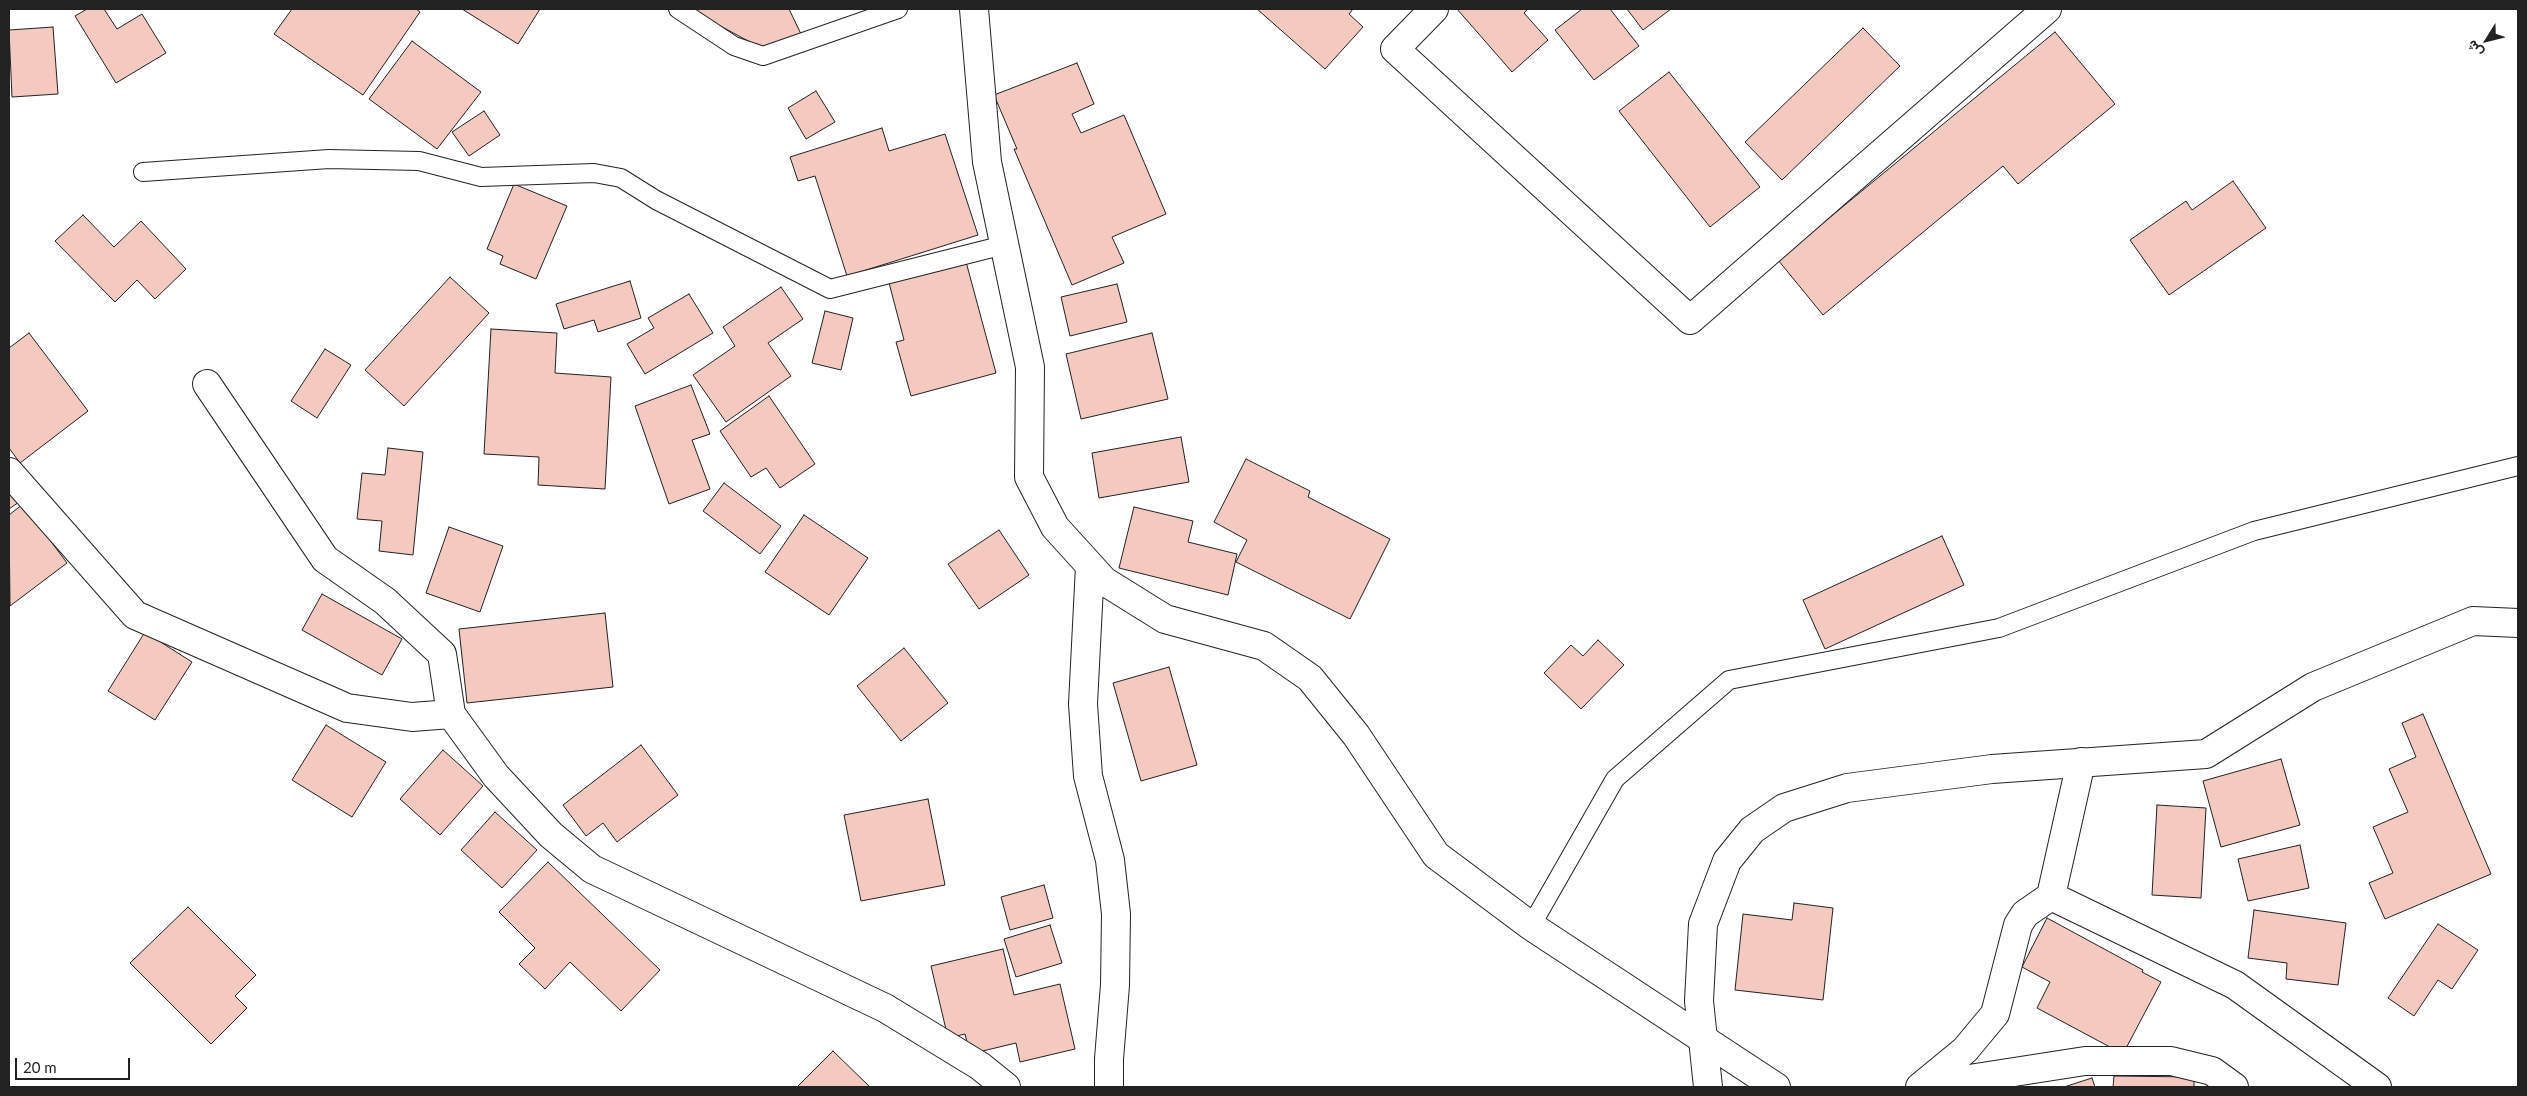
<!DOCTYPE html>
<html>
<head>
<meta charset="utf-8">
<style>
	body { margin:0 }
	#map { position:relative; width:2527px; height:1096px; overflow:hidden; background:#fff; font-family:Lato,Vazirmatn,sans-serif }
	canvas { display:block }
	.frame { position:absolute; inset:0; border:10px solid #222; pointer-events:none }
	.north { position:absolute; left:2462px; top:15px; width:50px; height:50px; -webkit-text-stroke:4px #fff; paint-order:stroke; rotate:234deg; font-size:14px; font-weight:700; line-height:20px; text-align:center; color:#222 }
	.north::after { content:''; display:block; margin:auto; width:18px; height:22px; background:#222; clip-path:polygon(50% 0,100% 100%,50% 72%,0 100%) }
	.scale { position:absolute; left:15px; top:1058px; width:115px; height:22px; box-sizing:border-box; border:2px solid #222; border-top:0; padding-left:6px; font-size:15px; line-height:18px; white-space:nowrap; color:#222; -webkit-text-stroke:4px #fff; paint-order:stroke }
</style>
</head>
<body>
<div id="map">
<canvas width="2527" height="1096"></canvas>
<div class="frame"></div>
<div class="north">ش</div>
<div class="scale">20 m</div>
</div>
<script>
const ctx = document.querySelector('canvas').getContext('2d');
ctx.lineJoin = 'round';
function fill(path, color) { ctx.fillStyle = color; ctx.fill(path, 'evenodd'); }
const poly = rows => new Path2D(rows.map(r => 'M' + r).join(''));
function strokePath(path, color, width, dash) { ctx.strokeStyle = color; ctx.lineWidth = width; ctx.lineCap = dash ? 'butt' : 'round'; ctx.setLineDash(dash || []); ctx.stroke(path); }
const building = poly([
	[87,9,104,9,117,29,142,14,166,53,116,83,75,16,87,9],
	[292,9,416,9,420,12,363,95,274,34,292,9],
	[462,9,540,9,518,44,462,9],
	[689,9,789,9,801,34,763,49,689,9],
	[1257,9,1353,9,1349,14,1363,27,1325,69,1257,9],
	[1457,9,1528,9,1524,13,1548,40,1512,72,1457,9],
	[1582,9,1610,9,1639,46,1594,80,1555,30,1582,9],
	[1627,9,1671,9,1643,30,1627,9],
	[53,27,58,94,12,97,9,30,53,27],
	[1863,28,1900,66,1782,180,1745,142,1863,28],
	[2055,32,2115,104,2018,184,2003,166,1823,315,1778,260,2055,32],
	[412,41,481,92,437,149,369,99,412,41],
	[1077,63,1094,104,1072,114,1081,133,1124,115,1166,214,1112,237,1124,263,1072,285,1014,149,1017,149,994,95,1077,63],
	[1669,72,1760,187,1710,227,1619,111,1669,72],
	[816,91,835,122,806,139,788,108,816,91],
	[484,111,500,135,469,156,452,132,484,111],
	[882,128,889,151,945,134,978,235,847,276,815,176,798,181,790,157,882,128],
	[2233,181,2266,228,2169,295,2130,240,2186,201,2192,210,2233,181],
	[514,184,567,206,536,279,500,264,503,256,487,249,514,184],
	[83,215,114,247,141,221,186,269,155,299,137,280,115,302,55,241,83,215],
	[965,258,996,373,911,396,896,342,904,340,888,279,965,258],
	[450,277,489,313,404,406,365,370,450,277],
	[630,281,641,318,598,332,594,320,564,329,556,304,630,281],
	[1117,284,1127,322,1070,336,1061,297,1117,284],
	[781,287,803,319,768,343,791,376,726,422,693,375,735,346,723,327,781,287],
	[689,294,713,333,645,374,627,344,654,328,648,318,689,294],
	[825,311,853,318,841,370,812,363,825,311],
	[491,329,557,333,555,373,611,377,605,489,538,485,539,457,484,454,491,329],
	[29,333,88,411,20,463,9,448,9,348,29,333],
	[1152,333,1168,399,1081,419,1066,354,1152,333],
	[325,349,351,365,317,418,291,401,325,349],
	[691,385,710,434,692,440,710,489,669,504,635,406,691,385],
	[769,396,815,464,780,488,766,468,751,477,720,431,769,396],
	[1181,437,1189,482,1099,498,1092,453,1181,437],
	[388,448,423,452,413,555,379,551,382,521,357,519,362,473,385,475,388,448],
	[1246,459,1310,491,1308,497,1390,539,1350,619,1236,562,1247,540,1214,522,1246,459],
	[724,483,781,526,760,554,703,511,724,483],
	[9,487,19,502,9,509,9,487],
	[23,504,67,563,10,606,9,515,23,504],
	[1134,507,1193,521,1188,542,1237,554,1228,595,1119,568,1134,507],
	[804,515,868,558,829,615,765,572,804,515],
	[449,527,503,546,480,612,426,593,449,527],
	[999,530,1029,575,979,609,948,564,999,530],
	[1942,536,1964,585,1825,649,1803,600,1942,536],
	[322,594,402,639,382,675,302,630,322,594],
	[605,613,613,687,467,703,459,629,605,613],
	[145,632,192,662,155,720,108,691,145,632],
	[1598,640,1624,665,1581,709,1544,673,1571,645,1583,656,1598,640],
	[904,648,948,703,901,741,857,686,904,648],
	[1169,667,1197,765,1141,781,1113,683,1169,667],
	[2423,714,2491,874,2385,919,2369,883,2393,873,2373,827,2408,812,2389,769,2416,757,2402,723,2423,714],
	[326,725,386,762,352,817,292,780,326,725],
	[641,745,678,795,617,842,603,823,586,836,563,805,641,745],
	[443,750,483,786,440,835,400,799,443,750],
	[2281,759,2300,825,2221,847,2203,781,2281,759],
	[928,799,945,885,861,901,844,815,928,799],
	[2157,805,2206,808,2201,898,2152,895,2157,805],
	[495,812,537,850,502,888,461,850,495,812],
	[2300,845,2309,888,2248,901,2238,859,2300,845],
	[548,862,660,970,621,1011,570,962,545,989,519,964,535,948,499,912,548,862],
	[1044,885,1053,918,1010,930,1001,897,1044,885],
	[1794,903,1833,908,1823,1000,1735,990,1743,914,1792,920,1794,903],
	[188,907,256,975,235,996,247,1008,211,1044,130,963,188,907],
	[2254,910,2346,923,2338,985,2286,979,2287,963,2248,958,2254,910],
	[2047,918,2143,970,2142,972,2161,982,2123,1054,2037,1008,2050,982,2022,967,2047,918],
	[2438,924,2478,950,2452,989,2438,980,2414,1016,2388,998,2438,924],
	[1050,925,1062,963,1016,977,1004,939,1050,925],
	[1003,949,1014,995,1060,984,1075,1049,1020,1062,1016,1043,970,1054,965,1034,948,1038,931,966,1003,949],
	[833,1051,870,1087,800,1087,798,1086,833,1051],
	[2114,1076,2194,1077,2194,1087,2113,1087,2114,1076],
	[2092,1078,2095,1087,2064,1087,2092,1078]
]);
fill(building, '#f3c9c0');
strokePath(building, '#222', 1);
const lane = poly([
	[678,9,734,46,763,56,898,9],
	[143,172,329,159,419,161,481,177,594,173,621,178,656,200,830,289,1004,245],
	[1531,926,1615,779,1729,680,1999,628,2254,531,2518,466]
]);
const street = poly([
	[974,9,987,162,1030,367,1029,477,1055,527,1104,581,1165,619,1264,646,1310,678,1356,735,1436,855,1531,926,1776,1087],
	[1434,9,1395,49,1690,320,2047,9],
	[207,384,325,559,385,601,442,654,451,714,496,776,551,835,592,869,885,1008,980,1066,1006,1087],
	[9,472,135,615,347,708,412,717,451,714],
	[1090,566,1083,704,1088,776,1110,860,1116,914,1115,985,1109,1059,1109,1087],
	[2051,896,2235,985,2377,1087],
	[1924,1086,2085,1061,2171,1061,2212,1071,2234,1087],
	[1920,1087,1965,1050,1995,1014,2018,925,2025,914,2051,896,2081,762]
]);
const secondary = poly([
	[1708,1087,1699,1001,1703,924,1727,861,1752,830,1784,808,1847,788,1992,769,2206,754,2313,687,2473,621,2518,623]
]);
strokePath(lane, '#222', 20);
strokePath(street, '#222', 30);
strokePath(secondary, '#222', 30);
strokePath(lane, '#fff', 18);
strokePath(street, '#fff', 28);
strokePath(secondary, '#fff', 28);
</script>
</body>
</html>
